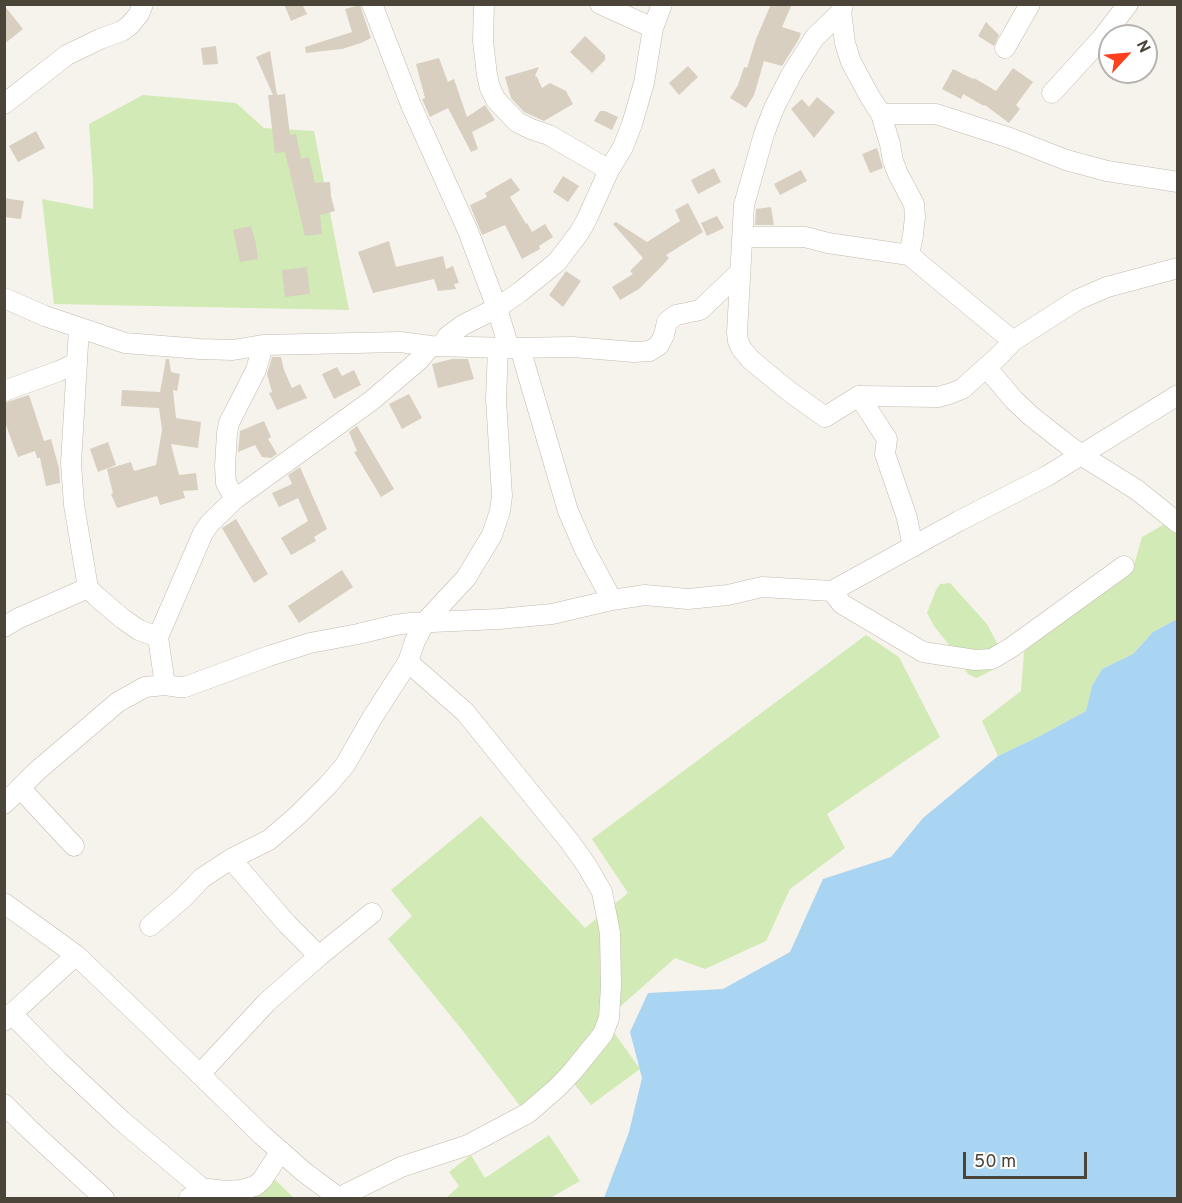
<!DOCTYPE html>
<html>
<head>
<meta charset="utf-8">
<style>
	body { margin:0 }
	#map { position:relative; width:1182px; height:1203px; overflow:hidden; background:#f6f3ec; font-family:Overpass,sans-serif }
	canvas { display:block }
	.frame { position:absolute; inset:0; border:6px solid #4b4439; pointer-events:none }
	.north { position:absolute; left:1098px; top:24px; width:60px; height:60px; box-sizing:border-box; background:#fff; border:2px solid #b7b4b0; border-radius:50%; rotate:64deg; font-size:16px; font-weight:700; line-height:24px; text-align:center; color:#4b4439 }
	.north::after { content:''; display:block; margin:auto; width:21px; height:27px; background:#fc3f1d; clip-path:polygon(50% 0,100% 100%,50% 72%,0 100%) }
	.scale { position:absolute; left:963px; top:1152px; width:124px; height:27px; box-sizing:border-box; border:3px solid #4b4439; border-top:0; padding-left:8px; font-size:18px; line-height:21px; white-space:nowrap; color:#4b4439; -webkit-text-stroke:4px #fff; paint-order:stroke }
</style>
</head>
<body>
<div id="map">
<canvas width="1182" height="1203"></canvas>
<div class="frame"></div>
<div class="north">N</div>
<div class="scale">50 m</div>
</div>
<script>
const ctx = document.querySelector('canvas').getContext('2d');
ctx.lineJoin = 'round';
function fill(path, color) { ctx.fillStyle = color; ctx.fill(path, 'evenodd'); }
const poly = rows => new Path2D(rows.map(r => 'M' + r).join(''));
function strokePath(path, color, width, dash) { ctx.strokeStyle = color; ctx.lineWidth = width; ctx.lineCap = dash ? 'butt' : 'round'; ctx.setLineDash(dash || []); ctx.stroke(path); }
fill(poly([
	[143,95,236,103,264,128,314,131,349,310,54,304,42,199,93,209,93,180,89,124],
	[1177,517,1177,619,1153,632,1133,654,1102,669,1092,686,1086,711,1040,736,998,756,982,721,1021,691,1024,652,1078,602,1132,572,1142,537],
	[950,583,987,624,1007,662,985,674,976,678,968,674,946,641,934,626,927,613,936,590,940,584],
	[866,635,899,657,940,737,827,814,845,848,790,889,766,941,705,969,675,958,605,1020,640,1069,591,1105,564,1071,524,1111,463,1031,388,939,412,916,391,890,481,816,585,928,628,893,592,839],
	[549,1135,580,1181,550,1198,446,1198,459,1186,449,1172,471,1155,485,1178],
	[270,1175,294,1198,202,1198]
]), '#d2eab5');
fill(poly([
	[1177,619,1177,1198,604,1198,629,1132,642,1078,630,1032,648,993,723,989,790,952,823,879,891,857,923,818,998,756,1040,736,1086,711,1092,686,1102,669,1133,654,1153,632]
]), '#a9d4f2');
fill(poly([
	[284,4,302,4,307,14,291,21],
	[771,4,792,4,782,27,801,33,799,39,782,66,764,61,754,95,746,108,730,98,738,85,744,67,747,68,756,39],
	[4,5,23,29,4,44],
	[360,5,371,38,361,43,342,49,306,53,305,47,352,32,345,9],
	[986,22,999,35,994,46,978,36],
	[585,36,605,55,605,60,592,73,570,52],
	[216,46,218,64,203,65,201,48],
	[270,51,277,95,285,94,290,135,296,134,301,159,309,157,315,183,330,182,331,196,335,211,320,215,322,234,305,236,285,152,275,153,268,95,273,95,256,57],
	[439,58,448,82,454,79,467,117,485,105,495,120,472,132,478,149,471,152,448,108,430,117,422,99,425,98,416,64],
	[688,66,698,77,679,95,669,83],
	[539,67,535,76,537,77,542,88,550,83,566,91,573,104,544,121,524,112,511,98,505,77],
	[1013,68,1033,82,1016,105,1020,109,1009,123,985,105,984,106,963,94,961,99,942,89,953,69,973,79,974,78,996,91],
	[817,97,835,112,814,138,791,109,802,99,809,107],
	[600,111,605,111,618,117,612,130,594,121],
	[36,131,45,148,18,162,9,146],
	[877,148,883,168,870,173,862,154],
	[714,168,721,182,698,194,691,180],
	[801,170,807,181,780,195,774,184],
	[563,176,579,186,568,202,553,192],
	[511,178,520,190,510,197,526,224,527,223,532,232,545,224,553,237,539,246,540,249,522,259,505,225,482,235,470,205,487,197,485,193],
	[4,198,24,201,21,219,4,217],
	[688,203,703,232,666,255,669,258,663,265,639,289,620,300,612,287,633,274,630,271,643,258,613,224,616,222,647,242,680,221,675,210],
	[771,207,774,225,755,225,756,209],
	[717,216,724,228,707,236,701,223],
	[251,226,256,244,258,259,240,262,233,230],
	[389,241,396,267,443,256,446,269,453,266,459,283,454,284,456,289,438,291,434,279,373,293,358,252],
	[307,267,310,294,285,297,282,270],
	[566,271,581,281,563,307,549,295],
	[272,357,281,357,284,370,292,388,300,384,307,398,277,410,269,393,272,392,267,374],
	[166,359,169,359,171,372,180,374,177,391,173,390,176,418,201,422,198,448,171,444,179,475,196,473,198,490,183,491,185,498,160,505,157,496,117,508,111,494,113,493,107,469,131,462,134,471,156,465,162,430,159,408,121,406,122,390,160,392],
	[452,359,468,359,474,379,438,388,432,364],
	[337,367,342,376,354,370,361,385,334,399,322,374],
	[409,394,422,418,402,429,389,404],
	[29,395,44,441,51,439,59,468,60,483,46,486,40,458,37,458,35,451,18,457,12,442,4,419,4,403],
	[264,421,271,437,268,439,277,454,271,458,262,457,255,445,238,452,240,431],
	[357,426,394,489,381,497,354,452,357,451,349,432],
	[108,442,116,465,98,472,90,449],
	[300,467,327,529,314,537,316,541,291,555,281,538,308,521,298,498,279,507,272,493,292,484,288,475],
	[236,519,268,574,254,583,222,528],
	[342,570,353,587,299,623,288,606]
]), '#d8cfc1');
const minor = poly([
	[372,4,411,105,468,231,497,308,509,348],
	[484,4,483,41,487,75,490,88,496,100,517,122,531,129,549,135,609,170],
	[600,4,653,28],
	[843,5,841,12,845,43,851,62,870,97,881,114,890,144,893,161,898,174,914,204,915,217,913,235,909,255],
	[841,12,815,37,791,75,774,108,764,134,744,205,737,333,738,341,741,348,751,360,790,392,825,417,859,396,938,397,949,394,962,389,1001,354,1013,341,1077,300,1107,287,1178,268],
	[1005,48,1030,4],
	[1052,93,1102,38,1128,4],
	[4,104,67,55,100,39,122,31,130,25,139,14,143,4],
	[881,114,936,114,1010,138,1066,160,1107,171,1178,182],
	[742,237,805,237,828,243,909,255,1013,341],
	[4,298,45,316,125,343,200,349,233,350,263,345,400,342,431,346,509,348,573,347,634,352,650,351,659,345,664,335,667,322,676,315,700,310,740,272],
	[79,328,71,463,74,505,88,588],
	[441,346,448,336,463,325,497,308,520,292,557,262,579,233,586,221,609,170,623,147,632,124,644,83,653,28,662,4],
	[520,348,568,511,585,550,612,600],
	[986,367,1014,400,1031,416,1055,435,1081,455,1137,490,1178,523],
	[4,391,59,371,76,363],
	[859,396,887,439,885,454,907,518,913,547],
	[235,499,226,483,225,466,227,433,229,423,256,370,263,345],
	[832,591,842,604,923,652,975,660,992,659,1012,647,1124,566],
	[4,627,19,618,88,588,97,597,123,619,139,630,158,637],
	[165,685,158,637,203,533,210,523,235,499,371,401,418,361,431,346],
	[20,788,74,846],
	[4,804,37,771,118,702,145,687,165,685,179,687,185,687,269,656,310,643,358,634,395,625,410,623,499,619,552,614,612,600,645,595,688,599,728,595,762,587,832,591,959,521,1047,476,1178,395],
	[4,903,76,955,142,1018,262,1135,304,1172,339,1198],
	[150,926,183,898,202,878,231,859],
	[319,956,372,913],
	[12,1014,58,1061,122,1121,204,1190],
	[4,1021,76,955],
	[200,1074,267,1002,319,956,287,924,231,859,269,840,298,815,328,785,345,765,372,718,408,662,415,641,425,622,466,578,492,535,500,511,502,496,496,399,498,348],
	[4,1104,30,1130,104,1198],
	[189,1198,204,1190,209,1189,226,1191,241,1190,255,1186,262,1180,281,1151],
	[338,1198,401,1167,468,1145,528,1113,558,1087,573,1071,603,1034,609,1018,611,986,610,933,602,892,587,866,570,842,465,712,408,662]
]);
strokePath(minor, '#c2bbae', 21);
strokePath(minor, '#fff', 20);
</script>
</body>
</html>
